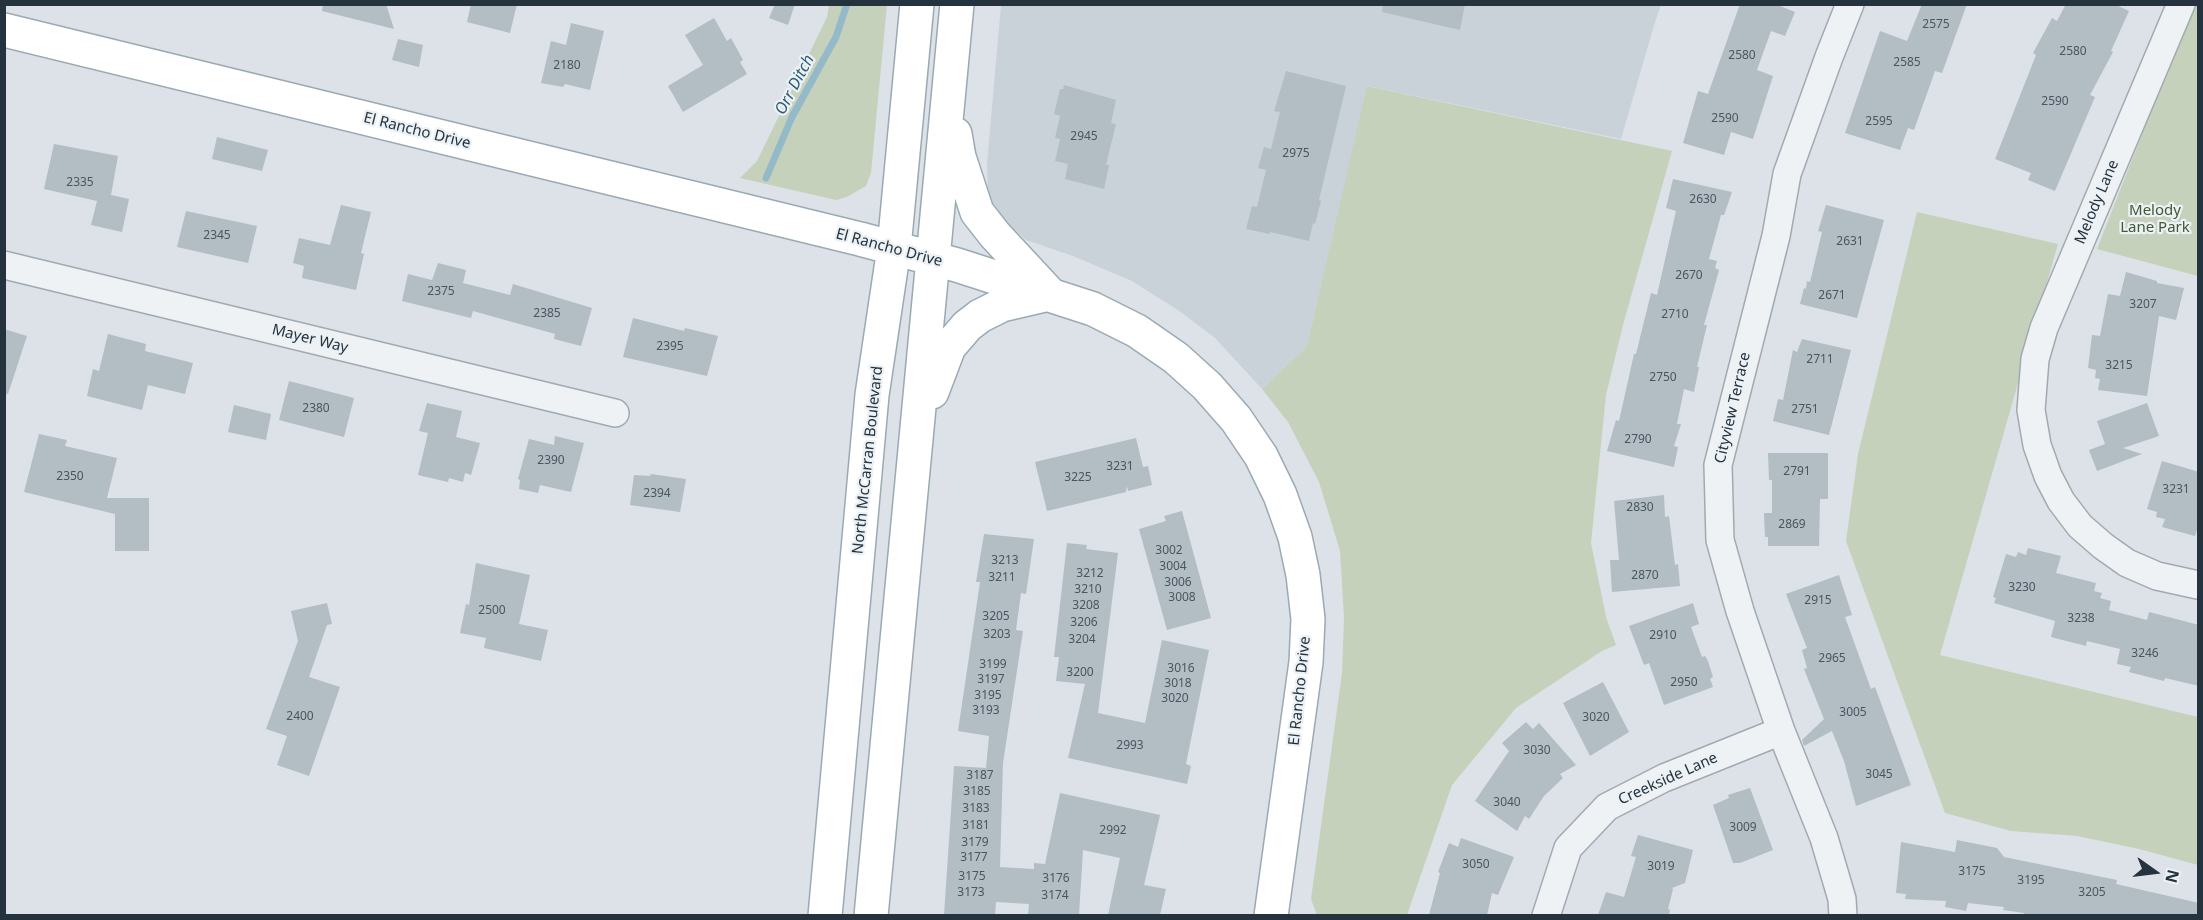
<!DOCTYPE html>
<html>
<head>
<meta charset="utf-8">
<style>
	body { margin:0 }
	#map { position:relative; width:2203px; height:920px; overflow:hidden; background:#dce2e7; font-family:"Noto Sans",sans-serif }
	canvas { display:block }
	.frame { position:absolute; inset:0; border:6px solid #25333e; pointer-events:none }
	.north { position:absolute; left:2125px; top:842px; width:60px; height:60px; -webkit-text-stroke:4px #ebf1f5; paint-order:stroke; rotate:104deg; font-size:16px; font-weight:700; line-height:24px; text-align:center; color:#25333e }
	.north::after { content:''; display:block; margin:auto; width:21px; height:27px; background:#25333e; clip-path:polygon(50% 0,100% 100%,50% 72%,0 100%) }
</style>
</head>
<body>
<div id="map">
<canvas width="2203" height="920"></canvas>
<div class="frame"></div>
<div class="north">N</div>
</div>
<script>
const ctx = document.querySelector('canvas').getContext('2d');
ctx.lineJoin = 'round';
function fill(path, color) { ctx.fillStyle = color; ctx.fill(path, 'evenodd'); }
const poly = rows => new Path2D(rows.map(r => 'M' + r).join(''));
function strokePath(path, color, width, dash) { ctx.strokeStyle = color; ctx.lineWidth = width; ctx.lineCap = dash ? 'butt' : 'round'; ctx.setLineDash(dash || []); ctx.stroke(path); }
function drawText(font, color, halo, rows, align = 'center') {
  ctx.font = font + ' "Noto Sans",sans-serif'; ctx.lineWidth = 4.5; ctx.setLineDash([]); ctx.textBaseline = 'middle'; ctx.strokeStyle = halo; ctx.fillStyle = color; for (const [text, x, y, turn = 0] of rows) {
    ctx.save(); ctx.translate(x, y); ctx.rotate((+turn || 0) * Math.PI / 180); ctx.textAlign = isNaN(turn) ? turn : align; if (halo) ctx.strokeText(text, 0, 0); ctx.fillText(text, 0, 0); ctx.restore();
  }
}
fill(poly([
	[1001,5,1661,5,1655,22,1621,139,1368,86,1307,346,1262,389,1215,338,1178,310,1132,281,1073,256,1026,240,1004,221,988,195,987,164]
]), '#c9d2d9');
fill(poly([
	[829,5,887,5,871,173,866,186,847,197,836,200,740,178,757,161,827,17],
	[2196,5,2198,5,2198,276,2097,249,2179,40],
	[1367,86,1672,151,1623,325,1606,395,1591,543,1606,617,1616,645,1602,651,1516,708,1452,785,1407,915,1317,915,1311,899,1342,673,1344,617,1340,551,1319,482,1288,422,1262,389,1307,346],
	[1917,212,2058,244,1940,655,2198,717,2198,865,2139,849,2077,836,2011,831,1945,813,1846,541,1858,454]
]), '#c6d1bc');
strokePath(poly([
	[766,178,792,117,836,37,847,4]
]), '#94bac9', 7);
fill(poly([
	[323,4,386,4,394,29,322,11],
	[471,4,517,4,510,33,467,22],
	[775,4,795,4,788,25,769,18],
	[1383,4,1465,4,1460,30,1382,12],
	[1740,4,1775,4,1795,12,1785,36,1771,31,1757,70,1773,76,1753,139,1731,132,1724,155,1683,143,1698,91,1708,94],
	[1922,4,1967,4,1942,73,1935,71,1914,130,1908,128,1900,150,1845,133,1880,31,1907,41],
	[2066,4,2114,4,2129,11,2111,51,2113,52,2090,95,2095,97,2055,191,2028,180,2031,173,1995,159,2036,55,2033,53,2052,18,2057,21],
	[714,18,727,41,731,38,743,60,740,62,747,74,683,112,668,86,703,65,685,35],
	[571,23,604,31,590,90,565,84,563,87,541,83,551,41,566,45],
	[398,39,423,45,419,67,392,60],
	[1286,71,1346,86,1319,200,1321,201,1315,224,1313,223,1309,241,1270,232,1270,234,1246,229,1252,206,1257,207,1266,170,1258,168,1264,147,1271,149,1280,112,1274,111],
	[1064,85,1116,100,1111,123,1116,124,1106,165,1109,165,1104,189,1065,179,1068,164,1055,161,1060,139,1055,138,1060,116,1054,114,1060,89,1063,89],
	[217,137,268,150,262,171,212,159],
	[54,144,118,156,111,195,129,199,122,232,91,225,97,201,44,189],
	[1673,179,1732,192,1724,215,1721,215,1709,259,1717,261,1715,268,1719,270,1704,325,1707,325,1697,367,1699,367,1694,392,1684,389,1677,424,1681,424,1674,446,1678,447,1674,467,1607,451,1616,420,1619,421,1634,354,1636,354,1651,293,1657,295,1676,211,1666,208],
	[341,205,371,212,361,253,364,254,356,290,302,278,304,266,293,263,299,238,330,245],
	[1826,205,1884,220,1857,318,1800,304,1804,288,1806,289,1807,281,1810,282,1822,232,1818,231],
	[186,211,257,226,248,263,177,247],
	[438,263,466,270,463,283,510,295,513,284,592,308,581,346,554,339,555,334,473,311,471,318,402,301,408,274,432,280],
	[2126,272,2157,281,2157,283,2184,288,2176,320,2159,316,2147,396,2098,390,2100,379,2095,378,2096,370,2088,368,2092,335,2100,336,2108,294,2120,296],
	[633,318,684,331,685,328,718,336,707,376,623,357],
	[4,329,27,336,8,394,4,393],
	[108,334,146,344,145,351,193,363,185,394,148,385,142,410,87,396,93,369,99,371],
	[1802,339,1851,350,1829,435,1773,421,1778,399,1783,400,1793,350,1797,352],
	[289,381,354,398,344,437,279,420],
	[427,403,462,411,456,437,480,443,471,475,465,473,463,482,449,478,448,482,418,475,428,433,419,431],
	[2147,403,2159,436,2123,448,2142,454,2097,471,2089,450,2105,444,2097,421],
	[234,405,271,414,266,440,228,432],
	[39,434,67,440,65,446,117,458,107,498,149,498,149,551,115,551,115,514,24,492],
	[555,436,584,443,571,492,540,485,538,493,519,489,520,480,518,479,529,439,554,445],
	[1136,438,1143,467,1148,466,1152,485,1128,491,1127,486,1126,492,1047,511,1035,462],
	[1768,453,1828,453,1828,499,1820,499,1819,546,1768,546,1768,537,1765,537,1764,513,1772,513,1772,480,1769,480],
	[2162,461,2199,472,2199,523,2195,536,2162,527,2165,519,2156,517,2157,512,2147,509],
	[651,474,686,479,680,512,630,505,634,475,650,476],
	[1664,495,1665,517,1669,516,1675,565,1678,564,1680,586,1612,592,1610,560,1619,560,1614,501],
	[1182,511,1211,618,1167,630,1139,529,1166,521,1164,516],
	[984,534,1034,539,1026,594,1021,593,1016,630,1023,631,1003,763,1000,867,1034,869,1034,863,1045,864,1060,793,1160,815,1144,885,1166,889,1160,915,1108,915,1120,858,1083,850,1079,915,1028,915,1029,904,996,902,995,915,944,915,954,766,986,768,989,736,958,731,980,582,976,582],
	[1067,543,1087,545,1086,549,1118,553,1098,713,1145,723,1162,640,1209,650,1186,764,1191,766,1187,784,1068,758,1085,684,1056,681,1059,657,1054,657],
	[2028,548,2061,556,2056,573,2096,583,2094,591,2102,593,2100,598,2111,601,2109,610,2147,620,2149,612,2199,625,2199,686,2165,678,2164,681,2129,672,2131,667,2117,664,2120,649,2087,641,2086,646,2051,637,2055,621,1994,603,1996,598,1993,597,2006,554,2016,557,2018,552,2026,555],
	[476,563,530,575,519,624,548,630,541,661,484,648,486,638,460,633,466,604,469,605],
	[1839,575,1852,615,1845,617,1871,689,1875,687,1911,785,1856,806,1844,761,1832,731,1804,746,1802,740,1824,719,1804,669,1807,668,1802,650,1807,648,1786,594],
	[327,603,332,624,327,625,309,677,340,687,309,776,277,765,287,736,266,729,298,641,291,611],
	[1693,603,1699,624,1691,627,1702,657,1705,656,1708,661,1713,677,1710,679,1713,687,1664,705,1649,663,1644,665,1629,626],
	[1603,682,1629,732,1590,756,1563,703],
	[1526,722,1533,729,1539,723,1576,765,1560,774,1563,778,1544,796,1529,819,1525,816,1517,831,1475,801,1509,751,1502,743],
	[1750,788,1773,850,1740,863,1733,863,1713,805,1729,798,1728,795],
	[1638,835,1693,850,1685,883,1672,888,1673,889,1668,909,1670,910,1669,915,1598,915,1606,892,1624,897,1636,857,1631,856],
	[1461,838,1514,857,1498,895,1492,893,1487,915,1429,915,1440,873,1438,872,1449,843,1458,847],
	[1957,840,1997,848,2004,857,2117,880,2116,884,2199,903,2199,915,2023,915,2024,913,2003,910,2004,907,1968,903,1966,911,1945,907,1946,901,1905,899,1906,894,1896,893,1901,842,1955,852]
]), '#b3bdc4');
const minor = poly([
	[2181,4,2044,328,2035,359,2031,410,2037,445,2048,476,2061,501,2080,526,2103,546,2127,563,2157,576,2198,585],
	[4,265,615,413],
	[1546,916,1568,848,1607,807,1664,778,1781,731],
	[1843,916,1842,899,1824,838,1781,731,1740,611,1720,540,1718,465,1776,236,1787,174,1829,57,1850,4]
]);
const major = poly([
	[4,30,860,239,957,265,1093,309,1137,331,1176,358,1207,386,1236,419,1261,456,1280,495,1295,537,1303,575,1308,619,1306,662,1271,916],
	[955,134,959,157,977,212,995,235,1048,292],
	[932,392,949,347,967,326,980,316,1002,305,1049,294],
	[825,916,872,395,894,248,917,4],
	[871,916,957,4]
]);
strokePath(minor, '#a1aab1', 30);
strokePath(major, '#9aaab3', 36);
strokePath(minor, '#eef2f5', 27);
strokePath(major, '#fff', 33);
drawText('12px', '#485660', null, [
	["2575",1936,25],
	["2580",2073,52],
	["2580",1742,56],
	["2585",1907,63],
	["2180",567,66],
	["2590",2055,102],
	["2590",1725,119],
	["2595",1879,122],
	["2945",1084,137],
	["2975",1296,154],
	["2335",80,183],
	["2630",1703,200],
	["2345",217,236],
	["2631",1850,242],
	["2670",1689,276],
	["2375",441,292],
	["2671",1832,296],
	["3207",2143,305],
	["2385",547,314],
	["2710",1675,315],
	["2395",670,347],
	["2711",1820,360],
	["3215",2119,366],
	["2750",1663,378],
	["2380",316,409],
	["2751",1805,410],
	["2790",1638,440],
	["2390",551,461],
	["3231",1120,467],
	["2791",1797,472],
	["2350",70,477],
	["3225",1078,478],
	["3231",2176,490],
	["2394",657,494],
	["2830",1640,508],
	["2869",1792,525],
	["3002",1169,551],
	["3213",1005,561],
	["3004",1173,567],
	["3212",1090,574],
	["2870",1645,576],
	["3211",1002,578],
	["3006",1178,583],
	["3230",2022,588],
	["3210",1088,590],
	["3008",1182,598],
	["2915",1818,601],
	["3208",1086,606],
	["2500",492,611],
	["3205",996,617],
	["3238",2081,619],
	["3206",1084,623],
	["3203",997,635],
	["2910",1663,636],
	["3204",1082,640],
	["3246",2145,654],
	["2965",1832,659],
	["3199",993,665],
	["3016",1181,669],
	["3200",1080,673],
	["3197",991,680],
	["2950",1684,683],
	["3018",1178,684],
	["3195",988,696],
	["3020",1175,699],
	["3193",986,711],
	["3005",1853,713],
	["2400",300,717],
	["3020",1596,718],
	["2993",1130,746],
	["3030",1537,751],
	["3045",1879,775],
	["3187",980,776],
	["3185",977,792],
	["3040",1507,803],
	["3183",976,809],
	["3181",976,826],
	["3009",1743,828],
	["2992",1113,831],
	["3179",975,843],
	["3177",974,858],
	["3050",1476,865],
	["3019",1661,867],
	["3175",1972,872],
	["3175",972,877],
	["3176",1056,879],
	["3195",2031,881],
	["3173",971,893],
	["3205",2092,893],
	["3174",1055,896]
]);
drawText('15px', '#25333e', '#ebf1f5', [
	["El Rancho Drive",417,131,14],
	["Melody Lane",2097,202,-67],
	["El Rancho Drive",889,248,15],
	["Mayer Way",310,339,14],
	["Cityview Terrace",1733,408,-77],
	["North McCarran Boulevard",868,460,-84],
	["El Rancho Drive",1300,691,-84],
	["Creekside Lane",1668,779,-24]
]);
drawText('15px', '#425a31', '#ebf1f5', [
	["Melody",2155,211],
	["Lane Park",2155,228]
]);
drawText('italic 16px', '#2d5c73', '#ebf1f5', [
	["Orr Ditch",795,85,-62]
]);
</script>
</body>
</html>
